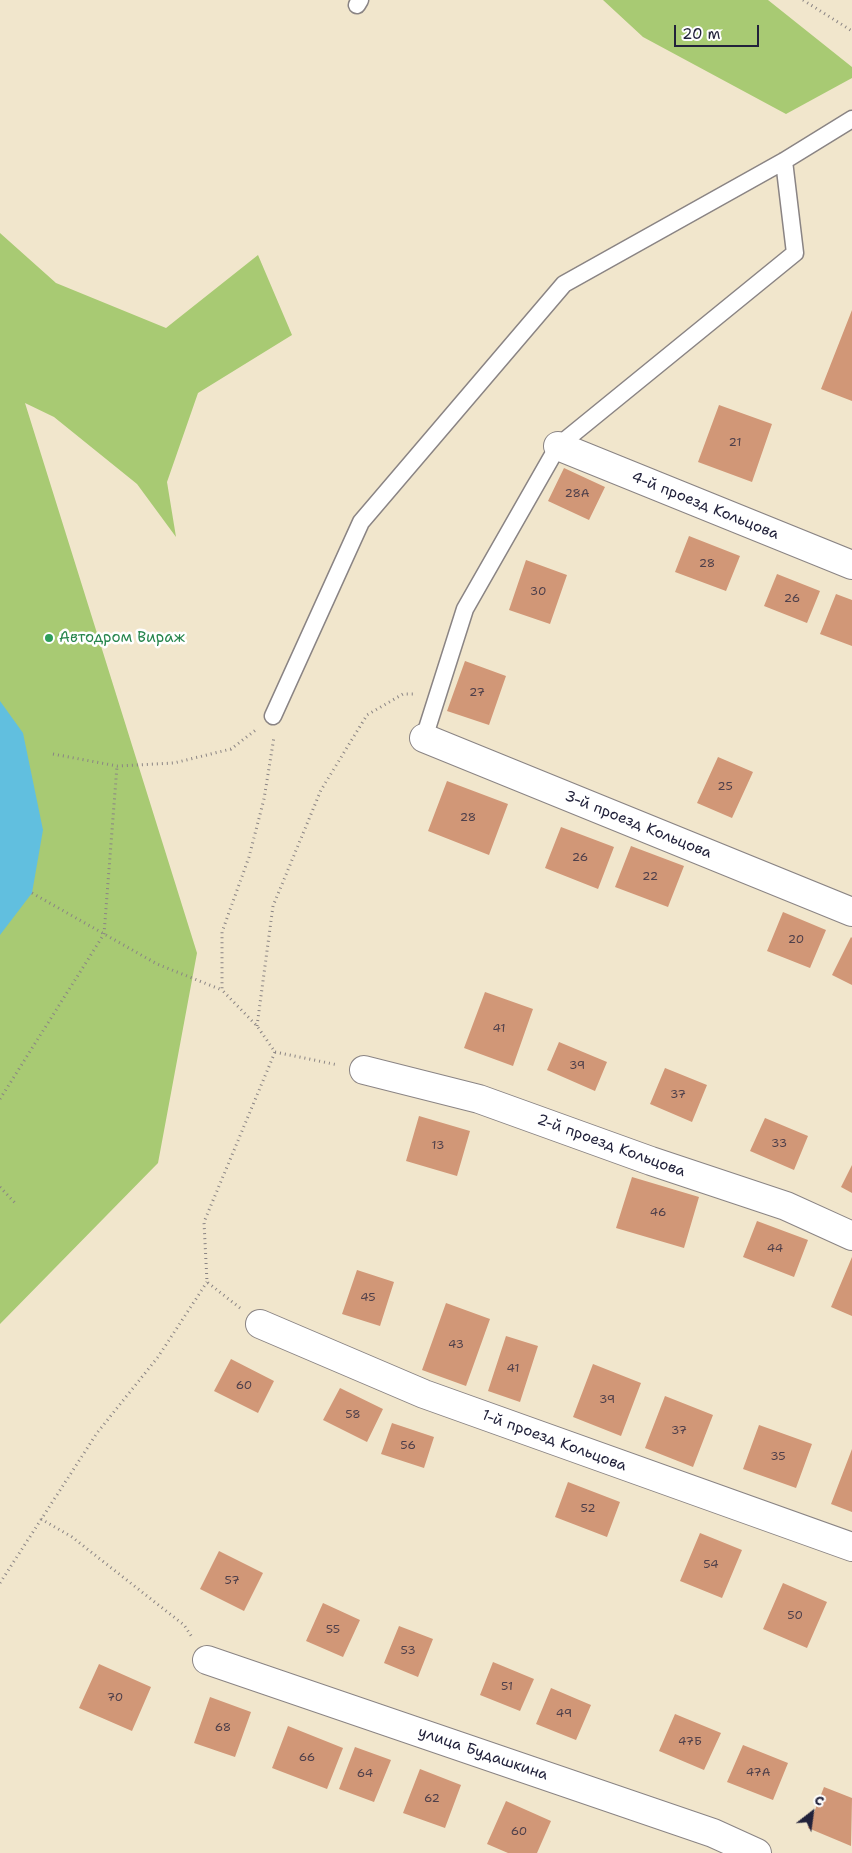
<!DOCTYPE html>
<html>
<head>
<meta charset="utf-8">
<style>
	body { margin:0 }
	#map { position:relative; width:852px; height:1853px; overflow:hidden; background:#f1e6cc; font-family:"Shantell Sans",sans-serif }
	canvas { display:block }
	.north { position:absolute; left:787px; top:1788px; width:50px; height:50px; -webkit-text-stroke:4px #fff; paint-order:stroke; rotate:30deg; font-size:14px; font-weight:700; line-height:20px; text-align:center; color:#22223b }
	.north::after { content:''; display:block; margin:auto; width:18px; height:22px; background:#22223b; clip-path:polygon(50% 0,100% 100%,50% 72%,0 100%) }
	.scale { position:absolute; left:674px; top:25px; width:85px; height:22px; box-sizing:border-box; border:2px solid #22223b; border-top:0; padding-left:6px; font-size:15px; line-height:18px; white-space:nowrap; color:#22223b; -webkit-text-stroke:4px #fff; paint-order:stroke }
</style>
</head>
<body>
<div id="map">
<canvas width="852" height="1853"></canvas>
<div class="north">С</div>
<div class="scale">20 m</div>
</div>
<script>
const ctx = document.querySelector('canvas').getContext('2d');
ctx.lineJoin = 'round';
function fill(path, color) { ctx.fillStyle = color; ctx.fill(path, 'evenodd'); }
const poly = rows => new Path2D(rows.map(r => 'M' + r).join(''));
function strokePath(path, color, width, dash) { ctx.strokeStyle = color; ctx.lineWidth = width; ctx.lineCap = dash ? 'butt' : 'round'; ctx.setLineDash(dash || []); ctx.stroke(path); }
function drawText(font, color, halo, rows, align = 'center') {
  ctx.font = font + ' "Shantell Sans",sans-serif'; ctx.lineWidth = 5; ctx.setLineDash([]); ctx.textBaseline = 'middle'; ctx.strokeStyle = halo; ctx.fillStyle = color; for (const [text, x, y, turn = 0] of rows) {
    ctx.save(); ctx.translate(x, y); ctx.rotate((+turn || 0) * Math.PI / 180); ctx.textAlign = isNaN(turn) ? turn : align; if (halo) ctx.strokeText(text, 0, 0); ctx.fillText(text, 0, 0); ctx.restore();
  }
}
fill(poly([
	[603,0,768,0,852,67,852,78,786,114,643,37],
	[0,233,56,283,166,328,258,255,292,335,198,393,167,482,176,537,137,484,54,417,25,403,197,953,158,1163,0,1324]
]), '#a8ca73');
fill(poly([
	[0,701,23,733,43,830,32,893,0,935]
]), '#61bfdf');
fill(poly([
	[852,310,852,401,821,389],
	[719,405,772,424,752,482,698,462],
	[564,468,605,487,589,520,548,501],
	[689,536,740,556,726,591,675,572],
	[526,560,567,575,550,624,509,610],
	[777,574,820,591,807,623,764,606],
	[836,594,852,600,852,646,820,634],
	[465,661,506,676,489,725,447,711],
	[718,757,753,772,732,818,697,803],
	[447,781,508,804,489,855,428,831],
	[561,827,614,847,598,889,545,868],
	[631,846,684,866,668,907,615,887],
	[783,912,826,930,810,968,767,951],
	[851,937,852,938,852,985,832,975],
	[485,992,533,1009,513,1066,464,1048],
	[559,1042,607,1062,595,1091,547,1070],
	[665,1068,707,1085,692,1122,650,1104],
	[419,1116,470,1131,457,1176,406,1161],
	[765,1118,808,1136,794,1170,750,1151],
	[852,1165,852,1193,841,1187],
	[632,1177,699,1197,684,1248,616,1228],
	[757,1221,808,1240,794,1277,743,1257],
	[852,1257,852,1316,831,1307],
	[357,1270,394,1282,380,1326,342,1314],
	[446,1303,490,1319,466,1386,422,1370],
	[506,1336,538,1346,520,1402,488,1391],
	[231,1359,274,1381,258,1413,214,1391],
	[593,1364,641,1383,621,1436,573,1417],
	[340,1388,383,1409,367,1442,323,1420],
	[665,1396,713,1415,693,1467,645,1448],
	[392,1423,434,1437,424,1468,381,1454],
	[759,1425,812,1444,796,1488,743,1469],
	[852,1449,852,1512,831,1504],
	[568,1482,620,1502,607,1537,555,1517],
	[700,1533,742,1550,722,1598,680,1581],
	[219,1551,263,1573,244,1611,200,1589],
	[783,1583,827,1602,807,1648,763,1629],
	[323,1603,360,1620,343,1657,306,1641],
	[399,1626,433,1639,418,1677,384,1663],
	[493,1662,534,1679,520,1711,480,1695],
	[99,1664,151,1687,132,1731,79,1708],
	[551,1688,591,1705,576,1740,536,1724],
	[210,1697,251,1712,235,1757,194,1743],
	[675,1714,721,1733,704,1770,659,1751],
	[288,1726,343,1748,327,1789,272,1768],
	[743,1745,788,1763,773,1800,727,1782],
	[355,1747,391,1760,374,1802,339,1789],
	[420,1769,461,1785,445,1828,403,1813],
	[824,1787,852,1798,851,1846,808,1828],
	[506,1801,551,1821,537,1853,508,1853,487,1844]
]), '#d19777');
const lane = poly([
	[357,5,360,0],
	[273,716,361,522,564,284,784,161,852,119],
	[424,738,465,609,558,446,795,253,784,161]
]);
const street = poly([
	[558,446,852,565],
	[424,738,852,912],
	[364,1070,479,1099,651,1161,786,1206,852,1236],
	[260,1324,424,1394,852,1547],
	[207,1660,713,1833,757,1853]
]);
strokePath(lane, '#8a8484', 19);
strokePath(street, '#8a8484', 30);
strokePath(poly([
	[803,0,852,31],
	[53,754,117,766,174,763,231,749,257,729],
	[32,893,157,964,222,990],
	[257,1026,273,906,321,790,367,715,403,694,415,694],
	[275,1052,338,1065],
	[0,1099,104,934,117,766],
	[0,1187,17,1205],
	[240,1308,207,1282,204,1222,275,1052,257,1026,222,990,222,932,249,857,264,799,274,737],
	[41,1519,72,1537,184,1625,192,1637],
	[0,1583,97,1433,158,1357,207,1282]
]), '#8a8484', 3, [1, 4]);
strokePath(lane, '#fff', 16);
strokePath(street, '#fff', 28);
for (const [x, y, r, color] of [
	[49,638,5,"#2e9e5b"]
]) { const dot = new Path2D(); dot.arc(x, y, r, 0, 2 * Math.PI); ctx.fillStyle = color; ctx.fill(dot); strokePath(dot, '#fff', 2); }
drawText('12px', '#4e3f4a', null, [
	["21",735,443],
	["28А",577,494],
	["28",707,564],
	["30",538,592],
	["26",792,599],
	["27",477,693],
	["25",725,787],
	["28",468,818],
	["26",580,858],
	["22",650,877],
	["20",796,940],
	["41",499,1029],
	["39",577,1066],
	["37",678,1095],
	["33",779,1144],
	["13",438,1146],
	["46",658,1213],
	["44",775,1249],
	["45",368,1298],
	["43",456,1345],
	["41",513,1369],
	["60",244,1386],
	["39",607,1400],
	["58",353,1415],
	["37",679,1431],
	["56",408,1446],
	["35",778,1457],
	["52",588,1509],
	["54",711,1565],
	["57",232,1581],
	["50",795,1616],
	["55",333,1630],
	["53",408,1651],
	["51",507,1687],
	["70",115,1698],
	["49",564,1714],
	["68",223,1728],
	["47Б",690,1742],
	["66",307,1758],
	["47А",758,1773],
	["64",365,1774],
	["62",432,1799],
	["60",519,1832]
]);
drawText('15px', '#22223b', '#fff', [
	["4-й проезд Кольцова",705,506,22],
	["3-й проезд Кольцова",638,825,22],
	["2-й проезд Кольцова",611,1146,20],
	["1-й проезд Кольцова",554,1441,20],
	["улица Будашкина",483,1754,19]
]);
drawText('15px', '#27864d', '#fff', [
	["Автодром Вираж",59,638]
], 'left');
</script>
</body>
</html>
